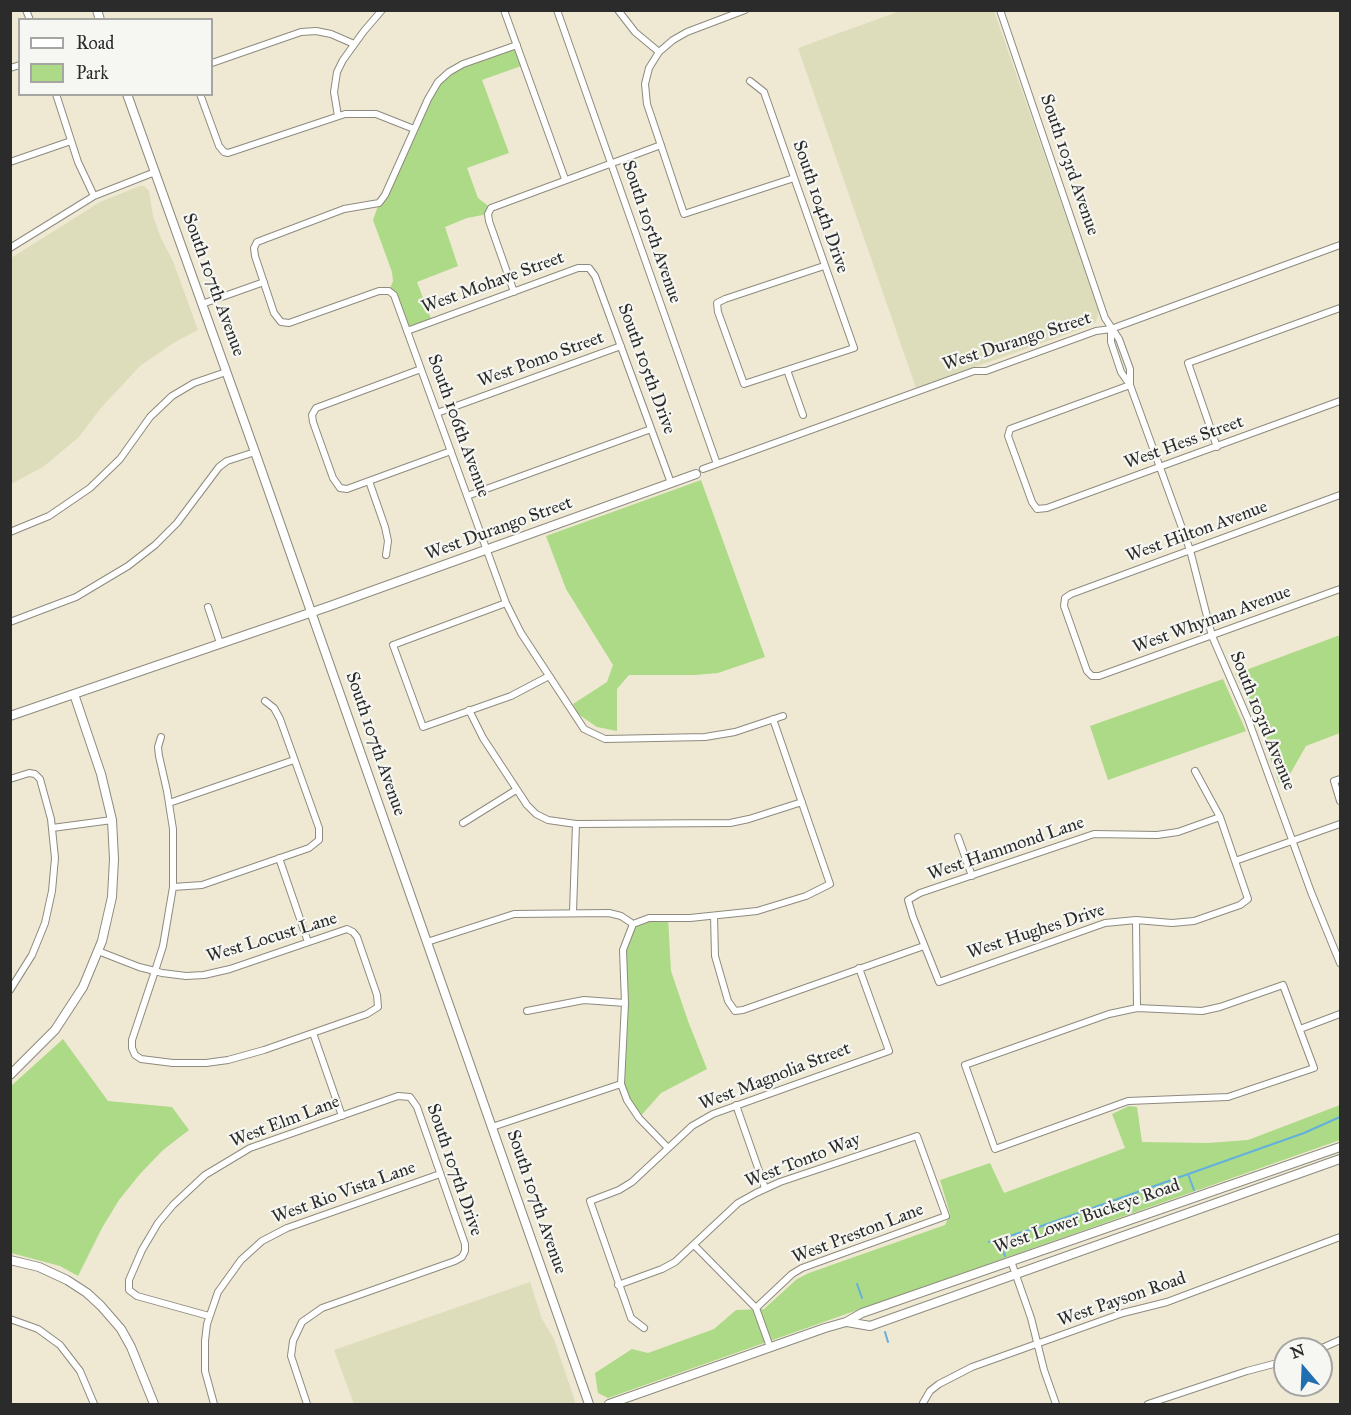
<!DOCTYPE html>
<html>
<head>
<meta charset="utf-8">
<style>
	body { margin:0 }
	#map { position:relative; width:1351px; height:1415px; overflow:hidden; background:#efe9d3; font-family:"IM FELL Great Primer",serif }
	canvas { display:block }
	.frame { position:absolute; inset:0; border:12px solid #2b2b2b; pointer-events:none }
	.legend { position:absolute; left:18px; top:18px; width:195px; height:78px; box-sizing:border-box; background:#f6f6f2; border:2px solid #a5a5a2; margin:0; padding:8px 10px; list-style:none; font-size:18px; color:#2b2b2b }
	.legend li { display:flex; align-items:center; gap:12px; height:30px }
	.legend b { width:30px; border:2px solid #a5a5a2 }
	.north { position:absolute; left:1273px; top:1337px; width:60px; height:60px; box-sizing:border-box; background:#f6f6f2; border:2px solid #a5a5a2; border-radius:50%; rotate:341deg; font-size:16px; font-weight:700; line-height:24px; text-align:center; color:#2b2b2b }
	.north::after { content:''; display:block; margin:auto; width:21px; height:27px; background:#1f6fb2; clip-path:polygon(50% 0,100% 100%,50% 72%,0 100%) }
</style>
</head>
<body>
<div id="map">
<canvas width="1351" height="1415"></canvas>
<div class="frame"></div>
<ul class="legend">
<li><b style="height:8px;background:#fff"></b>Road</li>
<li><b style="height:16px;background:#adda86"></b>Park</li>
</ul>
<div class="north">N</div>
</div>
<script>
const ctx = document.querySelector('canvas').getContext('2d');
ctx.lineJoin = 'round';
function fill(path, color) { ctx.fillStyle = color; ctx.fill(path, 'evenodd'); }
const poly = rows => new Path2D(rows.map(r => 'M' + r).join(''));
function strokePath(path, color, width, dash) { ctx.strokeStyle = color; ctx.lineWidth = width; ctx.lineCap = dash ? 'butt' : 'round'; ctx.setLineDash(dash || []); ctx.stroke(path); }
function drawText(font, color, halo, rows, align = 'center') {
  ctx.font = font + ' "IM FELL Great Primer",serif'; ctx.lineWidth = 4.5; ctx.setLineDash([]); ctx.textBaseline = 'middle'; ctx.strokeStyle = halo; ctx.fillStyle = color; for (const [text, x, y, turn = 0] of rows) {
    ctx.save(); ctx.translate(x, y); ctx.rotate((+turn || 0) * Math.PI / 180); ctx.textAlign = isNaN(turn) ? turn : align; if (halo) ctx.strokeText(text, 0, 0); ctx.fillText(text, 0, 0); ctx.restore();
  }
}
fill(poly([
	[900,11,994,11,1099,311,1096,322,1090,326,916,388,798,48],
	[140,186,144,186,149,191,153,216,161,238,173,261,198,330,175,342,140,366,100,409,79,437,43,467,11,484,11,258,100,202],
	[530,1282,542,1319,554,1339,575,1401,575,1404,354,1404,334,1350]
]), '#ddddbc');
fill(poly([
	[517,45,524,65,482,80,509,153,467,168,478,198,491,208,488,214,467,218,445,227,458,266,417,282,432,321,407,331,389,291,393,281,392,272,373,220,379,203,428,99,449,72],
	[701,480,765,657,718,673,695,675,629,675,617,689,617,731,597,727,578,714,573,704,607,682,613,665,566,589,546,536],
	[1340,635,1340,733,1306,746,1286,781,1279,783,1252,707,1235,674],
	[1223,679,1246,731,1108,780,1090,726],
	[668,917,671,971,688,1021,707,1069,661,1093,639,1118,621,1084,623,950,633,924],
	[63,1039,108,1101,172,1107,189,1130,163,1150,140,1174,119,1200,102,1228,78,1276,60,1266,11,1253,11,1086],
	[1340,1105,1340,1140,608,1398,598,1393,595,1373,632,1349,648,1353,714,1329,736,1310,764,1309,797,1279,809,1273,945,1225,950,1214,940,1180,990,1163,1004,1193,1125,1148,1112,1114,1129,1106,1137,1107,1142,1142,1208,1143,1248,1140]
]), '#adda86');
strokePath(poly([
	[1188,1174,1194,1190],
	[999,1239,1005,1256],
	[989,1242,1036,1228,1304,1133,1340,1117],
	[857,1284,862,1298],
	[885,1332,888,1342]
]), '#64b0dd', 2);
const minor = poly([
	[26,10,30,20],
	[504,10,565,179],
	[557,10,717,464],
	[618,10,635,32,659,52,649,68,645,84,647,104,684,214,794,178],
	[1000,10,1105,318,1119,339,1130,369,1130,384],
	[517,45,463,64,449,72,438,82,428,99,385,195,379,203,344,209,257,242,254,248,255,256,274,313,281,322,289,323,379,291,389,291,394,295,506,603,521,633,584,729,605,739,705,737,735,732,783,716],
	[659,52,673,40,687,32,745,10],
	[212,63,301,32,316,31,331,34,354,44],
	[10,68,20,65],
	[750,81,764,92,854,348,744,384,718,312,717,303,725,299,824,266],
	[56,94,78,162,94,196],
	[200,94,219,146,224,152,228,153,345,114,376,114,414,129],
	[338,116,334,92,337,72,343,60,364,31,382,10],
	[10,162,71,141],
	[10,248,94,196,155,172],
	[514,292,489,221,488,214,491,208,661,145],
	[202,304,264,282],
	[1111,329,1111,342,1121,372,1130,385,1190,550,1212,636,1248,719,1311,892,1340,963],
	[407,331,578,268,589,268,595,276,671,483],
	[421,369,316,408,312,415,313,422,333,478,340,488,347,489,451,451],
	[787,370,803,415],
	[1130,385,1010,429,1008,436,1032,502,1037,509,1047,508,1340,401],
	[437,413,621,346],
	[1217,447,1188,363,1340,308],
	[703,469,974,371,986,371,1096,331,1111,329,1340,245],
	[369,481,385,527,388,541,386,555],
	[1340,495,1071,594,1065,598,1064,606,1087,671,1092,676,1099,676,1340,589],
	[467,496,651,429],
	[10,532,49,516,90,488,120,459,150,417,172,396,194,383,226,372],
	[506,603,393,645,423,727,511,696,549,676],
	[208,607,220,643],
	[10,622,76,597,128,566,155,545,177,523,219,467,227,461,255,452],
	[469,710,483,738,527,805,536,814,548,820,576,824,730,823,749,819,802,802],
	[1195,771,1220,817,1248,899,1240,905,1194,921,1172,923,1136,920,1105,923,939,982,913,917,908,900,920,893,1094,834,1157,835,1178,832,1220,817],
	[10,779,29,773,35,774,40,779,51,819,55,858,52,891,45,923,32,955,10,990],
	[1340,779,1334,781,1340,801],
	[169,803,294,760],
	[463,823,516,790],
	[52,828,112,820],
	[958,837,972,876],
	[279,858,308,942],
	[1235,861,1340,824],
	[173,887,202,885,309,848,319,840,319,828,280,719,274,708,265,701],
	[573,912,576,824],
	[714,916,715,956,728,1001,735,1011,743,1010,924,946],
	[1136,920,1137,1008],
	[633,924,649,918,690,918,757,911,806,896,830,884,773,719],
	[633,924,623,950,625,1003,621,1084,627,1100,639,1118,668,1148],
	[427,942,514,914,609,913,621,916,633,924],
	[98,951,139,967,155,971,162,973,186,976,204,975,230,969,347,929,353,932,357,937,377,995,378,1007,367,1014,264,1050,228,1060,206,1063,173,1063,141,1059,135,1055,132,1048,132,1040,155,971,163,946,173,887,173,829,167,791,159,756,158,747,161,737],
	[1283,985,1314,1068,1228,1097,1128,1101,995,1149,965,1065,1109,1014,1137,1008,1202,1011,1220,1007,1283,985],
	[527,1011,584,1000,625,1003],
	[1300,1029,1340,1014],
	[313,1033,342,1116],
	[736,1105,765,1188],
	[492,1127,621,1084],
	[694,1245,756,1308,770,1347],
	[1011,1261,1031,1318,1044,1370,1056,1404],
	[618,1285,662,1269,675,1262,738,1203,756,1193,780,1182,917,1136,946,1216,802,1268,792,1274,756,1308],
	[209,1316,137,1296,129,1290,129,1280,142,1250,158,1223,173,1205,205,1175,250,1148,398,1096,410,1097,417,1107,465,1244,465,1251,462,1257,455,1261,322,1308,302,1322,293,1341,291,1356,307,1404],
	[10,1319,38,1329,60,1345,80,1371,94,1404],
	[644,1328,631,1318,590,1201,619,1190,632,1182,692,1126,713,1114,889,1051,859,968],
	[1320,1349,1340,1340],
	[923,1403,930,1391,939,1384,972,1367,1123,1313,1167,1302,1340,1237],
	[214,1404,205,1371,205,1341,207,1324,218,1292,241,1260,262,1241,287,1228,440,1174],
	[1148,1404,1247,1371,1285,1361]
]);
const tertiary = poly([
	[10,716,330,606,696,474],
	[10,1075,55,1030,83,987,102,941,112,897,114,859,112,820,101,774,74,694],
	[10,1260,39,1267,67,1280,87,1293,101,1306,121,1329,131,1347,154,1404]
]);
const secondary = poly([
	[97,10,100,20],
	[127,94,255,452,589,1404],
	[847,1322,870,1326,1340,1159],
	[609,1404,825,1328,846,1322,862,1313,1340,1147]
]);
strokePath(minor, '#8d8a7f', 8);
strokePath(tertiary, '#8d8a7f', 10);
strokePath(secondary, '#8d8a7f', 10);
strokePath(minor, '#fff', 6);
strokePath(tertiary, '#fff', 8);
strokePath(secondary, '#fff', 8);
drawText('18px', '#2b2b2b', '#f6f6f2', [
	["South 103rd Avenue",1069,165,71],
	["South 104th Drive",820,207,71],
	["South 105th Avenue",651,232,71],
	["West Mohave Street",493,283,-20],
	["South 107th Avenue",213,285,70],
	["West Durango Street",1017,342,-18],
	["West Pomo Street",541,360,-20],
	["South 105th Drive",646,369,70],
	["South 106th Avenue",458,426,70],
	["West Hess Street",1184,443,-20],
	["West Durango Street",499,529,-20],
	["West Hilton Avenue",1197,532,-20],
	["West Whyman Avenue",1212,620,-20],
	["South 103rd Avenue",1262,721,68],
	["South 107th Avenue",375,744,71],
	["West Hammond Lane",1006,849,-19],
	["West Hughes Drive",1036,932,-18],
	["West Locust Lane",272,938,-17],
	["West Magnolia Street",775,1077,-21],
	["West Elm Lane",285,1122,-21],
	["West Tonto Way",803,1161,-21],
	["South 107th Drive",454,1170,71],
	["West Rio Vista Lane",344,1193,-20],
	["South 107th Avenue",536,1202,71],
	["West Lower Buckeye Road",1087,1217,-19],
	["West Preston Lane",858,1234,-21],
	["West Payson Road",1122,1300,-19]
]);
</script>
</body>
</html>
